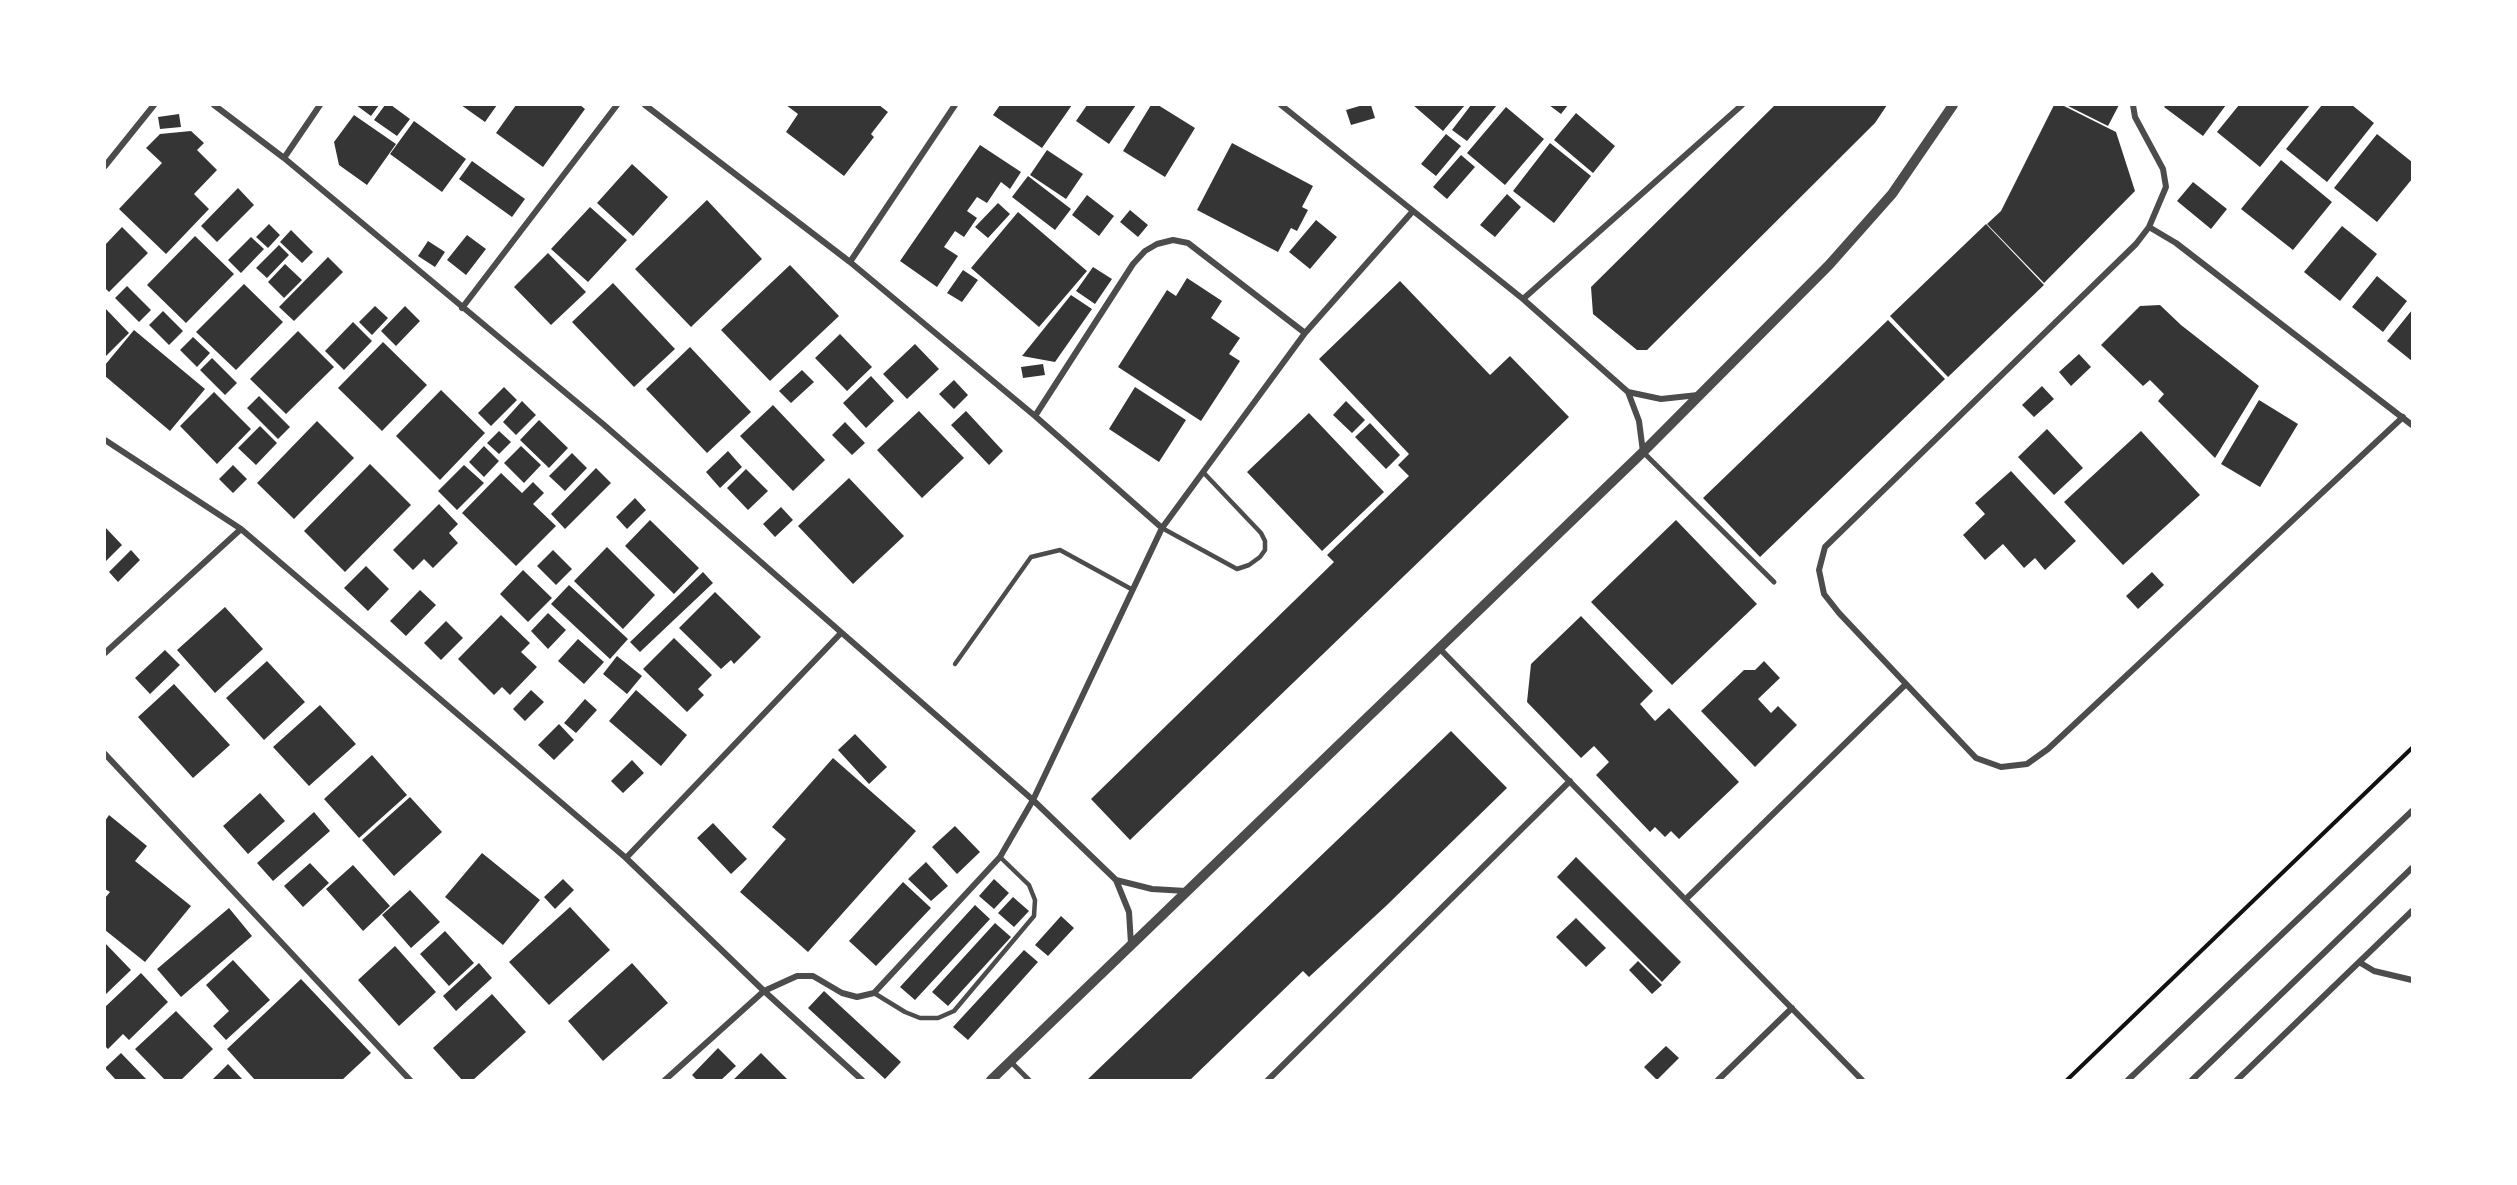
<!DOCTYPE html>
<html>
<head>
<meta charset="utf-8">
<style>
	body { margin:0 }
	#map { position:relative; width:2517px; height:1185px; overflow:hidden; background:#fff; font-family:Roboto,sans-serif }
	canvas { display:block }
	.frame { position:absolute; inset:0; border:106px solid #fff; pointer-events:none }
</style>
</head>
<body>
<div id="map">
<canvas width="2517" height="1185"></canvas>
<div class="frame"></div>
</div>
<script>
const ctx = document.querySelector('canvas').getContext('2d');
ctx.lineJoin = 'round';
function fill(path, color) { ctx.fillStyle = color; ctx.fill(path, 'evenodd'); }
const poly = rows => new Path2D(rows.map(r => 'M' + r).join(''));
function strokePath(path, color, width, dash) { ctx.strokeStyle = color; ctx.lineWidth = width; ctx.lineCap = dash ? 'butt' : 'round'; ctx.setLineDash(dash || []); ctx.stroke(path); }
fill(poly([
	[356,105,379,105,371,116],
	[385,105,391,105,410,119,397,136,374,120],
	[461,105,497,105,485,122],
	[516,105,580,105,585,109,543,167,496,133],
	[786,105,879,105,888,112,871,134,874,137,844,176,786,132,798,114],
	[1000,105,1072,105,1042,148,993,115],
	[1087,105,1136,105,1109,144,1076,121],
	[1151,105,1158,105,1195,128,1165,177,1123,151],
	[1363,105,1371,105,1375,118,1351,125,1346,110],
	[1413,105,1465,105,1443,131],
	[1471,105,1497,105,1467,141,1452,130],
	[1549,105,1568,105,1561,114],
	[1775,105,1887,105,1875,123,1647,350,1637,350,1593,314,1591,287],
	[2054,105,2062,105,2116,132,2135,191,2044,283,1987,224,2001,211],
	[2066,105,2119,105,2108,126],
	[2166,105,2226,105,2203,136,2164,107],
	[2239,105,2310,105,2260,167,2217,132],
	[2322,105,2352,105,2374,123,2327,182,2286,149],
	[1506,107,1544,139,1505,185,1467,153],
	[1576,113,1615,146,1593,173,1554,140],
	[179,114,181,127,160,129,158,117],
	[354,115,396,144,367,185,339,165,334,142],
	[414,121,466,159,442,192,390,154],
	[191,131,204,143,197,150,217,170,194,194,209,209,166,254,119,209,162,163,146,148,160,134],
	[1446,134,1461,146,1436,176,1421,164],
	[2377,134,2412,162,2412,179,2377,222,2334,188],
	[1232,143,1313,186,1302,207,1308,210,1297,231,1291,228,1278,252,1197,210],
	[1550,143,1591,176,1554,223,1513,191],
	[980,145,1021,172,1010,189,1001,182,987,203,977,197,967,211,977,218,964,237,955,231,944,247,958,256,937,287,900,261],
	[1047,150,1083,174,1066,199,1030,175],
	[1461,155,1475,167,1447,199,1433,187],
	[2281,160,2332,202,2293,250,2241,209],
	[472,161,525,199,512,217,459,179],
	[632,164,668,197,633,236,597,203],
	[1028,176,1071,209,1055,230,1012,197],
	[2193,182,2227,209,2211,229,2177,201],
	[238,188,254,205,217,242,201,226],
	[1507,194,1521,207,1495,237,1480,225],
	[1087,195,1114,216,1099,236,1072,215],
	[707,200,762,259,691,327,635,269],
	[998,203,1010,214,988,238,975,227],
	[590,207,627,240,588,282,551,249],
	[1130,210,1148,225,1138,237,1120,222],
	[1018,212,1087,271,1039,327,971,268],
	[1316,220,1337,237,1310,269,1289,252],
	[269,224,280,235,268,248,256,237],
	[1986,224,2044,285,1948,377,1890,316],
	[2342,226,2377,254,2340,301,2304,272],
	[122,227,148,253,109,292,105,288,105,245],
	[291,230,313,252,302,263,280,242],
	[467,235,486,249,466,275,447,260],
	[195,236,234,274,186,323,147,285],
	[251,237,264,249,241,273,228,260],
	[428,241,445,252,435,267,418,256],
	[279,245,289,255,267,278,256,268],
	[548,253,586,292,551,325,514,287],
	[328,257,343,272,294,321,279,307],
	[285,264,302,280,284,298,268,282],
	[790,265,839,316,770,381,721,330],
	[1093,267,1112,279,1095,304,1076,291],
	[963,270,978,280,962,302,947,293],
	[2377,276,2407,301,2383,332,2352,307],
	[1187,278,1222,301,1211,318,1240,338,1229,354,1240,361,1201,421,1118,367,1167,290,1176,296],
	[1400,281,1490,375,1510,356,1569,417,1130,840,1091,799,1334,562,1327,555,1409,476,1398,465,1409,454,1319,359],
	[613,283,675,349,634,387,572,322],
	[244,284,283,322,236,370,196,332],
	[127,286,151,310,139,322,115,298],
	[1071,295,1092,309,1055,362,1022,356],
	[2160,305,2181,325,2259,386,2215,458,2158,401,2164,394,2150,380,2143,386,2101,345,2140,306],
	[375,306,388,318,372,335,359,322],
	[405,306,420,321,396,346,381,331],
	[105,308,129,333,105,357],
	[2412,310,2412,361,2387,341],
	[163,311,183,331,169,345,149,325],
	[1888,320,1945,379,1760,557,1703,498],
	[353,322,372,341,344,370,325,351],
	[134,330,205,389,170,431,105,376,105,365],
	[298,331,334,367,286,414,250,379],
	[840,334,872,367,847,391,815,358],
	[193,337,210,353,197,367,180,350],
	[383,342,427,385,382,431,338,388],
	[915,344,939,369,907,399,883,374],
	[690,347,751,412,707,453,646,389],
	[2079,354,2091,367,2071,386,2059,372],
	[212,358,237,383,225,395,200,370],
	[1043,364,1045,375,1023,378,1021,367],
	[802,370,814,382,791,403,779,391],
	[871,376,894,401,866,428,843,403],
	[954,380,968,395,954,409,939,394],
	[2042,386,2054,399,2034,417,2022,405],
	[504,387,517,400,491,426,478,413],
	[1135,387,1186,420,1159,462,1109,429],
	[441,390,485,433,440,480,396,436],
	[214,392,251,429,217,464,180,426],
	[259,396,290,427,278,439,247,408],
	[2259,400,2298,424,2260,487,2221,464],
	[522,401,536,415,516,435,503,422],
	[1346,401,1365,420,1352,433,1333,415],
	[773,405,825,460,793,491,740,436],
	[919,411,964,458,922,498,877,450],
	[966,411,1003,451,989,465,951,425],
	[1309,413,1384,492,1322,551,1247,472],
	[539,420,568,448,549,468,520,440],
	[317,421,354,458,294,519,257,483],
	[845,422,865,443,852,455,832,435],
	[1370,423,1400,455,1386,469,1355,437],
	[260,426,277,443,256,465,238,448],
	[2047,429,2083,468,2054,495,2018,457],
	[499,431,511,442,499,454,487,443],
	[2141,431,2200,495,2123,565,2064,502],
	[484,446,499,461,484,477,469,462],
	[521,446,541,465,524,483,504,463],
	[728,451,742,467,720,488,706,472],
	[572,453,587,468,565,491,549,476],
	[370,464,411,505,345,572,304,531],
	[233,465,247,479,233,493,219,479],
	[464,465,484,483,457,510,438,491],
	[596,468,611,483,565,529,551,514],
	[746,469,768,491,748,510,727,488],
	[2011,471,2076,541,2045,570,2035,558,2024,568,2003,544,1985,560,1963,535,1985,514,1975,503],
	[501,473,522,493,533,482,544,493,533,504,556,526,516,566,462,513],
	[849,478,904,536,853,584,798,526],
	[635,498,646,510,627,529,616,517],
	[439,504,458,524,449,533,458,543,433,568,424,559,413,570,393,550],
	[781,507,793,520,775,537,763,524],
	[650,520,699,568,674,594,625,546],
	[1676,520,1757,604,1672,685,1591,602],
	[105,527,122,545,105,562],
	[607,547,655,595,623,629,574,581],
	[131,550,140,560,118,582,109,572],
	[553,550,572,569,556,585,537,566],
	[366,566,389,589,368,611,344,588],
	[523,570,552,598,528,622,500,594],
	[703,572,713,583,640,652,630,642],
	[2152,572,2164,585,2138,609,2126,596],
	[569,585,628,639,610,659,551,604],
	[420,590,436,605,406,636,390,621],
	[715,592,761,637,734,664,731,660,721,669,679,628],
	[225,607,263,649,215,693,177,650],
	[548,613,566,630,548,649,531,631],
	[501,615,530,643,521,652,537,667,510,695,502,687,494,695,458,659],
	[1581,616,1653,691,1640,704,1655,721,1669,708,1739,782,1679,839,1671,831,1665,837,1655,827,1650,832,1596,775,1609,762,1594,746,1581,758,1527,702,1531,664],
	[446,621,463,638,441,660,424,643],
	[674,638,712,675,698,689,704,695,687,712,643,669],
	[578,639,604,662,584,684,558,661],
	[165,650,180,665,150,694,135,678],
	[617,656,642,676,627,694,603,674],
	[267,661,305,702,264,740,226,698],
	[1764,661,1780,678,1758,699,1771,713,1778,706,1797,725,1755,767,1701,711,1744,670,1755,670],
	[174,684,230,745,193,778,138,717],
	[531,690,544,702,525,721,513,709],
	[636,690,687,735,661,766,609,721],
	[585,699,597,710,576,733,564,723],
	[320,705,356,744,309,786,273,747],
	[559,724,574,740,554,760,538,745],
	[1451,731,1507,788,1386,906,1309,977,1303,971,1190,1080,1087,1080],
	[855,734,887,767,869,784,838,750],
	[372,755,407,795,359,838,324,799],
	[833,758,916,831,808,952,740,892,786,839,772,827],
	[632,760,644,773,623,793,611,781],
	[260,793,285,821,248,854,223,826],
	[410,797,442,832,394,876,362,840],
	[314,812,330,831,273,881,257,863],
	[109,815,147,846,135,861,191,906,145,962,105,930,105,898,110,892,105,889,105,821],
	[713,823,747,859,731,874,697,838],
	[955,826,980,852,957,874,932,847],
	[482,853,540,900,503,945,445,897],
	[1576,857,1681,962,1662,982,1557,877],
	[926,862,948,886,931,901,908,879],
	[310,863,329,883,303,907,284,886],
	[353,865,390,906,363,931,326,889],
	[563,879,574,890,555,909,544,897],
	[994,879,1009,893,994,909,979,896],
	[903,882,931,908,876,966,849,941],
	[410,890,440,922,411,948,382,915],
	[1013,897,1029,911,1014,927,998,913],
	[975,905,990,919,915,1000,900,987],
	[570,907,610,950,549,1005,509,962],
	[229,908,252,936,181,997,157,969],
	[1061,916,1074,928,1048,956,1035,945],
	[1576,918,1606,948,1586,967,1556,937],
	[995,923,1011,937,948,1006,932,992],
	[445,931,474,963,449,986,420,954],
	[105,943,131,970,105,995],
	[395,946,436,992,399,1026,358,980],
	[1024,950,1038,962,968,1040,953,1027],
	[233,960,270,1000,226,1040,213,1026,229,1011,206,985],
	[1638,961,1662,985,1652,994,1629,970],
	[479,963,492,978,456,1011,443,996],
	[632,963,668,1003,603,1061,568,1021],
	[141,973,168,1002,129,1040,123,1034,108,1049,105,1046,105,1007],
	[301,979,371,1053,342,1080,255,1080,227,1049],
	[824,991,901,1062,885,1079,808,1008],
	[492,994,526,1032,473,1080,462,1080,433,1048],
	[176,1011,213,1049,181,1080,165,1080,135,1049],
	[1666,1046,1679,1058,1657,1080,1644,1067],
	[718,1048,736,1066,721,1080,697,1080,692,1075],
	[121,1053,147,1080,116,1080,105,1068],
	[761,1053,788,1080,733,1080],
	[228,1064,243,1080,212,1080]
]), '#353535');
strokePath(poly([
	[2067,1080,2412,748]
]), '#111', 4);
strokePath(poly([
	[1162,528,1237,569,1249,565,1260,557,1265,550,1265,541,1261,533,1203,472],
	[955,664,1031,557,1060,550,1133,590],
	[874,993,905,1012,920,1018,938,1018,954,1011,1034,916,1035,900,1029,885,1000,857]
]), '#4c4c4c', 4.5);
strokePath(poly([
	[1643,452,1774,582],
	[1011,1062,1029,1080]
]), '#4c4c4c', 5);
strokePath(poly([
	[214,105,284,158,603,424,1033,800,1116,880,1129,912,1131,944],
	[645,105,850,262,1035,416,1162,528],
	[1281,105,1523,299,1628,392,1661,399,1698,395],
	[2133,105,2135,117,2163,169,2166,187,2149,227,2136,244,1825,547,1819,570,1824,594,1839,613,1976,758,2001,767,2027,764,2048,749,2403,417],
	[284,158,320,105],
	[105,166,154,105],
	[2149,227,2176,243,2412,425],
	[850,262,955,105],
	[1523,299,1742,105],
	[462,308,617,105],
	[1628,392,1639,421,1643,452],
	[1035,416,1133,264,1145,251,1157,244,1173,240,1188,243,1305,333],
	[105,440,241,529,626,858,764,991,862,1080],
	[1439,648,1862,1080],
	[105,653,241,529],
	[105,754,410,1080],
	[626,858,841,633],
	[1116,880,1152,889,1186,891],
	[1686,899,1906,684],
	[2359,962,2374,971,2412,980],
	[665,1080,764,991,797,976,813,976,842,993,857,997,874,993,1000,857,1033,800,1162,528,1305,333,1413,211],
	[1268,1080,1570,781],
	[1718,1080,1792,1008],
	[2128,1080,2412,811],
	[2192,1080,2412,868],
	[2237,1080,2412,911]
]), '#4c4c4c', 6);
strokePath(poly([
	[991,1080,1643,452,1829,265,1892,194,1953,105]
]), '#4c4c4c', 10);
</script>
</body>
</html>
